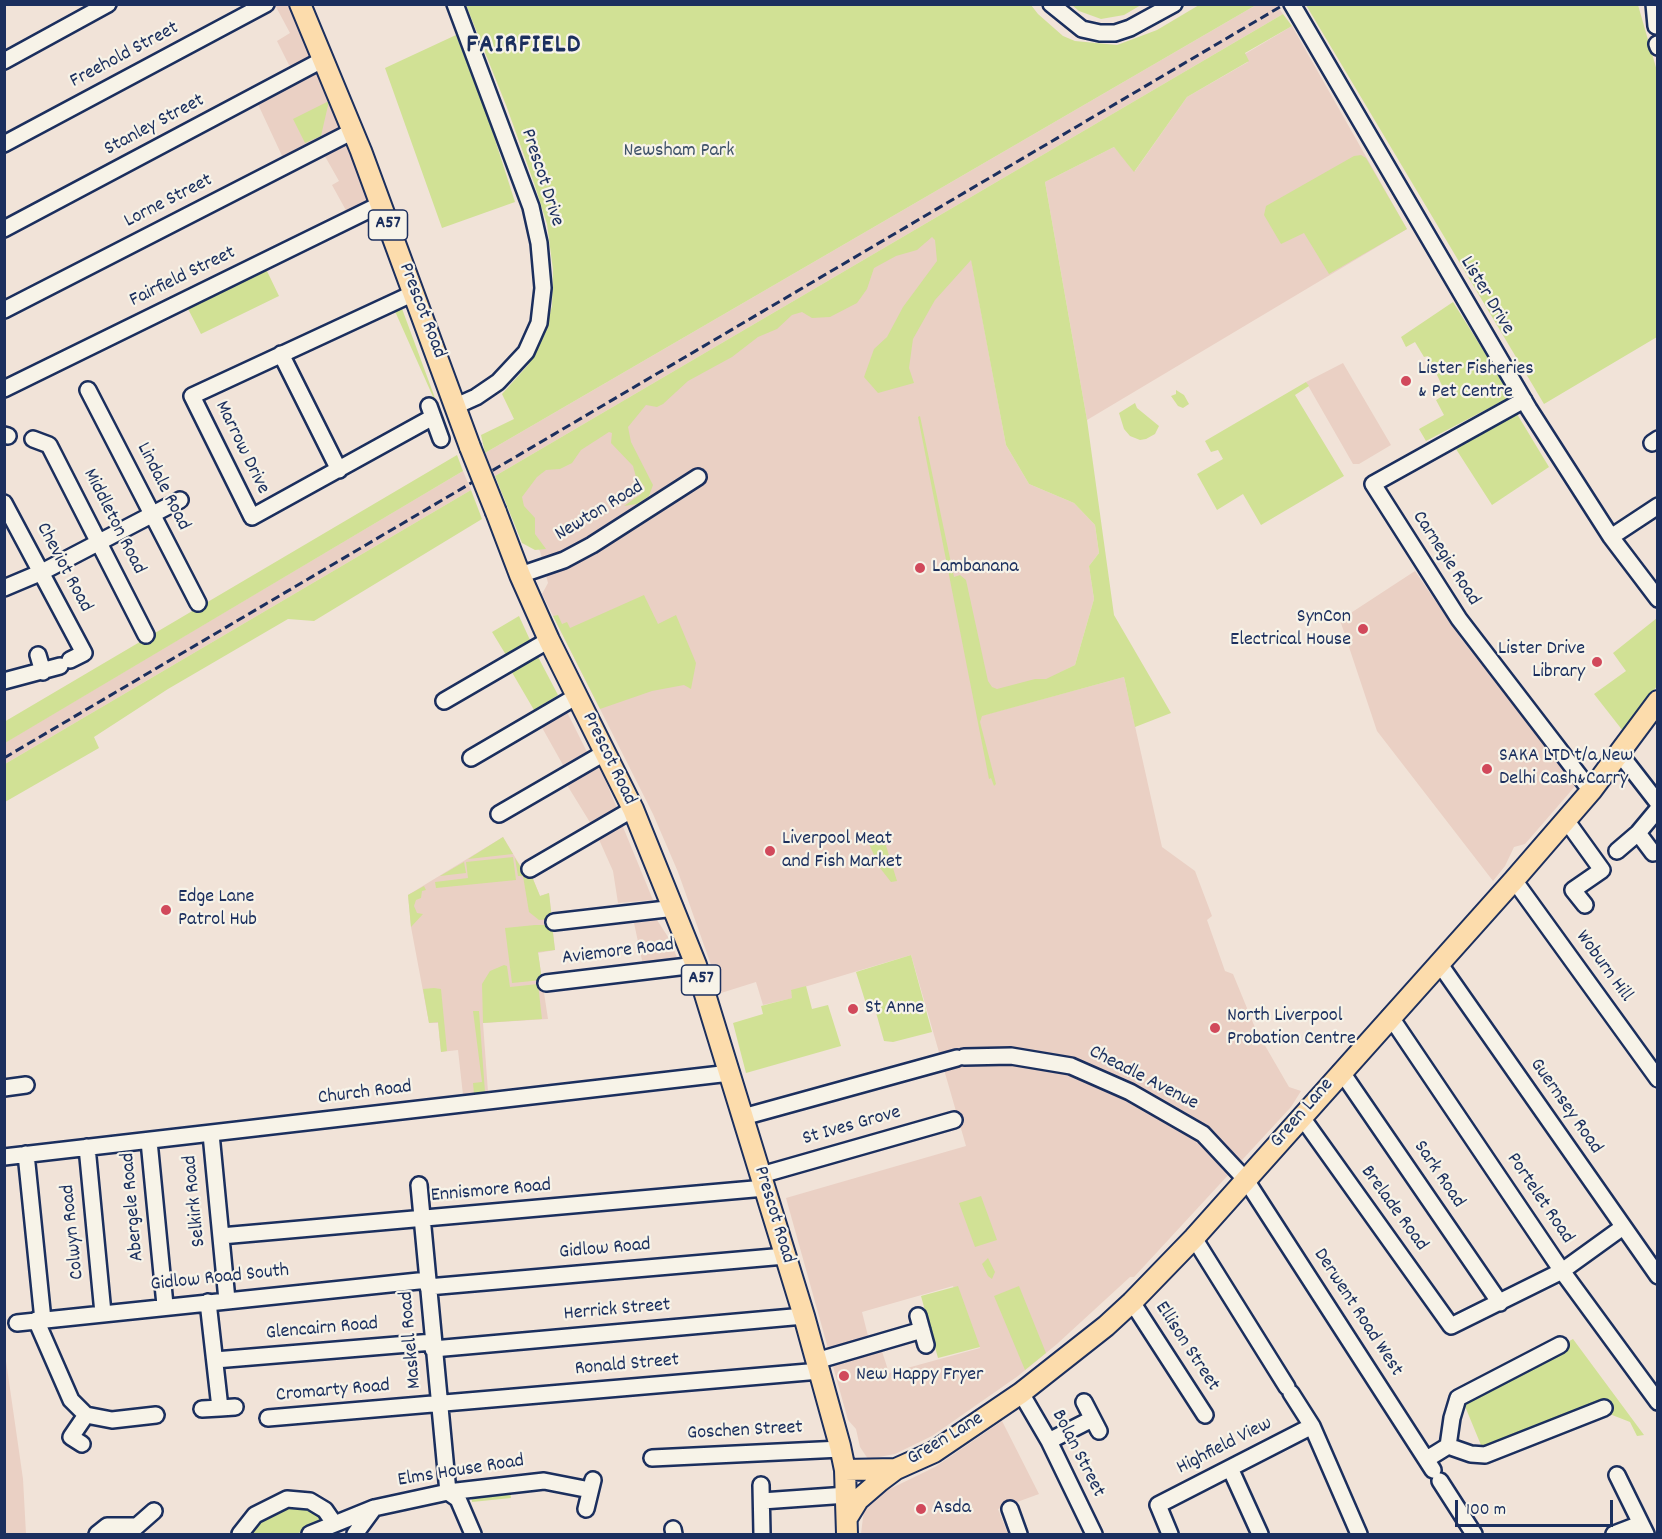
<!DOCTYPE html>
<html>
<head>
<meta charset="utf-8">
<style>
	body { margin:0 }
	#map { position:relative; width:1662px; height:1539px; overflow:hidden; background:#f1e3d8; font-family:Dekko,sans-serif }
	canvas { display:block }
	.frame { position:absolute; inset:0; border:6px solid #1b2f5e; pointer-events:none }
	.scale { position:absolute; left:1455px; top:1500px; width:158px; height:27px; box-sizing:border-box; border:3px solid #1b2f5e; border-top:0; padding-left:8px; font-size:18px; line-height:21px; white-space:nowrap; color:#1b2f5e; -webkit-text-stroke:4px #f7f3e8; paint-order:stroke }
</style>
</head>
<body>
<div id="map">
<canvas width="1662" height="1539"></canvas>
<div class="frame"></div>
<div class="scale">100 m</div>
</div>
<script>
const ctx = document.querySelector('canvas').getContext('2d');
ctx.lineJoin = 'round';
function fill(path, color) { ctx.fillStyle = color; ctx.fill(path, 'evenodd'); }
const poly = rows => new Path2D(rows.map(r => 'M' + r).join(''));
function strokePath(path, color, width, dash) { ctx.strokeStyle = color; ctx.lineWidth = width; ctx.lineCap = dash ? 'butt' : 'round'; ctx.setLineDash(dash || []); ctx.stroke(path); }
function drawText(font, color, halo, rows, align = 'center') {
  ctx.font = font + ' Dekko,sans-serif'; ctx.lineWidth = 4.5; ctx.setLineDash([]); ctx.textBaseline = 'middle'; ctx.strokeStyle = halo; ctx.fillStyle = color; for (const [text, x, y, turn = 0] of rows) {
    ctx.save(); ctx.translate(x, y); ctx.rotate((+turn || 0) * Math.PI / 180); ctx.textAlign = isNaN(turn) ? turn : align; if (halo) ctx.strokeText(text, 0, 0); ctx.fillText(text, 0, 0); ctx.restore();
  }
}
fill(poly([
	[275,5,290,5,310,47,371,202,348,214,332,185,339,181,318,144,284,160,256,100,296,79,277,41,290,33],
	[1256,5,1277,5,1283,14,495,476,485,453],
	[1292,26,1407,229,1087,420,1045,182,1114,147,1135,171,1187,97,1248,62,1245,54],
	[937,225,971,258,1006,445,1029,484,1074,503,1095,525,1099,553,1089,566,1094,599,1075,665,1005,701,984,715,1124,677,1162,847,1195,871,1212,916,1207,920,1225,971,1233,974,1256,1030,1289,1087,1301,1091,1291,1107,1134,1277,1130,1277,1057,1344,1018,1376,932,1436,895,1454,868,1459,860,1447,856,1429,848,1420,786,1198,966,1146,911,955,791,991,793,998,763,1005,756,982,721,993,678,872,653,814,542,594,548,583,540,551,517,523,500,489],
	[953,1286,980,1348,889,1373,879,1342,870,1344,862,1312],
	[1343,363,1391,445,1359,464,1353,464,1306,382],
	[463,471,471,490,5,764,4,743],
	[1415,571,1462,640,1577,784,1525,844,1514,847,1505,866,1493,881,1377,731,1340,620],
	[565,708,587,752,563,765,540,724],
	[599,765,617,808,591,824,567,785],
	[621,822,653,900,618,903,613,871,597,835],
	[503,837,524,872,533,879,540,896,549,893,555,950,538,953,548,1019,483,1023,488,1092,463,1095,458,1050,441,1052,438,1023,429,1023,411,927,408,895],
	[657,920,670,940,678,960,643,965,634,923],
	[5,1354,23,1479,26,1534,5,1534],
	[1002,1421,1039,1494,998,1509,1008,1534,861,1534,865,1501,935,1467]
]), '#ead0c4');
fill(poly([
	[466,5,1031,5,1038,14,1063,36,1075,41,1117,45,1157,30,1199,5,1256,5,485,453,481,435,514,419,502,394,528,365,544,336,552,306,553,270,547,224,534,183,506,105],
	[1072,5,1141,5,1124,15,1101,19,1079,11],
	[1306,5,1638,5,1657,71,1657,337,1544,404],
	[1283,14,1292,26,1245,53,1249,61,1187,97,1134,172,1114,147,1045,182,1087,420,1114,615,1171,713,1135,727,1124,677,982,716,980,722,996,784,994,786,991,778,989,779,918,417,920,416,954,577,960,575,966,580,988,681,992,687,997,689,1035,679,1046,679,1075,665,1094,599,1089,566,1099,553,1095,525,1074,503,1029,484,1006,445,971,260,935,300,913,339,909,368,914,383,878,393,864,377,874,349,887,337,903,307,937,261,935,240,932,237,917,250,896,256,874,268,867,289,857,303,830,317,812,318,802,312,792,315,777,329,758,337,732,357,688,381,663,404,657,407,646,405,628,427,631,442,653,485,649,496,637,504,624,506,641,494,645,487,636,477,633,466,611,443,612,433,609,432,581,450,572,463,560,469,546,470,537,477,522,497,524,506,535,518,535,534,546,549,535,550,522,543,495,476],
	[456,35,490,124,515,202,442,228,385,68],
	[329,101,321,136,305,143,293,119],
	[1361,155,1366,158,1407,229,1329,274,1304,233,1281,244,1264,215,1266,206,1354,156],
	[266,269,279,296,201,334,187,307],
	[1453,302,1512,396,1426,441,1419,429,1444,415,1436,400,1446,394,1428,356,1424,357,1415,342,1406,347,1401,337],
	[401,306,435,398,434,399,394,309],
	[1306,382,1309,386,1295,395,1344,476,1261,525,1243,494,1217,510,1197,474,1223,459,1218,450,1211,452,1205,441],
	[1176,390,1184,395,1189,404,1183,408,1178,406,1171,396,1176,394],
	[1135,403,1137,408,1159,426,1155,434,1146,439,1140,440,1130,436,1124,429,1119,413],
	[1517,414,1549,467,1492,505,1456,449],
	[457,455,463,471,5,743,4,722],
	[471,490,482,519,314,621,288,619,168,689,94,737,99,748,5,802,5,764],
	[644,595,658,624,676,615,696,663,691,689,684,685,652,691,600,709,553,616,558,615,562,624,567,622,570,628],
	[519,616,530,640,506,655,492,632],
	[1657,618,1657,686,1623,731,1594,694,1626,671,1613,653],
	[536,653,558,695,534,710,510,669],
	[883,836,897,881,891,882,880,868,869,844],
	[503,837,513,854,468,859],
	[513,857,516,880,436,888,435,882,468,878,466,862],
	[515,858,524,872,533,879,540,896,549,893,552,919,539,920,529,912,523,876,518,876],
	[464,862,466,873,440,876],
	[424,886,426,890,422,891,421,898,416,900,414,906,417,913,423,914,411,927,408,895],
	[535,925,552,925,555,950,538,952,542,980,512,983,505,928],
	[911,955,932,1032,893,1042,884,1041,875,1009,868,1010,856,972],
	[504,965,507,966,510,987,538,984,542,1019,483,1023,482,984,490,971],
	[806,986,812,1009,828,1005,841,1046,746,1073,733,1023,763,1014,761,1006,792,998,791,990],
	[434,988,441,989,447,1051,441,1052,438,1022,429,1023,423,989],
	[473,1011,479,1011,485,1092,474,1094,473,1083,482,1082],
	[981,1196,997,1240,975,1247,959,1203],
	[988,1258,995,1272,992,1279,988,1276,982,1264],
	[958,1286,980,1347,938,1358,921,1296],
	[1019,1286,1046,1353,1025,1370,994,1296],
	[1573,1339,1644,1435,1637,1436,1630,1422,1607,1413,1483,1450,1462,1399],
	[510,1489,511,1498,472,1502,471,1495],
	[291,1504,308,1505,320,1512,325,1522,296,1534,245,1534,256,1521]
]), '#d1e195');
const minor = poly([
	[455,4,531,207,539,243,543,288,539,323,526,352,498,382,476,397,456,406],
	[1051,4,1082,29,1100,33,1115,33,1130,28,1174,4],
	[1292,4,1529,409,1611,537,1658,599],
	[1654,4,1656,26],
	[1657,44,1658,47],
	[4,61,108,4],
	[4,144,266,4],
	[4,229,324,59],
	[414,293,192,396,252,517,433,417],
	[4,310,353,131],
	[281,354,339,470],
	[4,389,381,204],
	[88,390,198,603],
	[1524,400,1373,484,1459,619,1591,791],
	[429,406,441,439],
	[4,435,8,436],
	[33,439,49,445,146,635],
	[1652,443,1658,439],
	[4,503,84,653,70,660],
	[1611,537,1658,506],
	[520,575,564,560,592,545,698,477],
	[4,588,42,572,180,500],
	[38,655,43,672],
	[4,681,60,666],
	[444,701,549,640],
	[1620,754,1658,803],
	[471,758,577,696],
	[499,814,606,752],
	[1566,820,1602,870,1573,890,1585,905],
	[1638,833,1653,853],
	[1617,851,1638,833,1658,809],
	[530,869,633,809],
	[1514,880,1658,1079],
	[554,922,675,908],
	[1439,963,1658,1276],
	[546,983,696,965],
	[1390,1016,1562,1271,1658,1402],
	[964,1057,1011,1056,1071,1066,1130,1092,1203,1134,1246,1180,1433,1470],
	[1341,1071,1500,1303],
	[4,1088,26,1085],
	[1301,1116,1451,1326,1562,1271,1623,1227],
	[743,1117,957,1058],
	[211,1134,227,1300],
	[149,1141,165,1305],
	[87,1147,103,1313],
	[26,1154,43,1320],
	[4,1157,730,1073],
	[761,1175,954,1120],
	[419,1185,448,1492,458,1499,473,1534],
	[221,1236,765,1188],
	[1194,1238,1287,1387],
	[428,1287,785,1256],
	[208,1302,220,1408,235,1407],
	[1132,1302,1205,1415],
	[918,1316,926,1345],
	[36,1320,71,1400,86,1415,112,1420,156,1415],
	[17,1323,428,1280],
	[433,1349,804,1316],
	[215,1360,433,1342],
	[816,1361,922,1330],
	[1021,1393,1049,1441,1094,1534],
	[1291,1393,1312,1426,1359,1534],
	[1084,1402,1099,1431],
	[202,1409,220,1408],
	[268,1418,820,1371],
	[1049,1441,1092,1419],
	[82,1444,71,1437,86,1415],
	[1448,1446,1471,1454,1485,1455,1604,1408],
	[652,1458,841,1449],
	[1427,1459,1448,1446,1452,1418,1458,1398,1560,1345],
	[1230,1468,1260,1534],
	[1617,1475,1646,1534],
	[1440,1481,1474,1534],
	[761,1485,762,1534],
	[762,1501,847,1495],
	[586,1509,593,1480],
	[1010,1509,1019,1534],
	[673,1529,674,1534],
	[129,1533,154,1511],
	[97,1534,107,1526,137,1526],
	[240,1534,255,1515,287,1499,310,1501,325,1510,334,1523],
	[310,1534,374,1508,448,1492,544,1481,590,1490],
	[355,1534,374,1508],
	[1170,1534,1158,1505,1312,1426],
	[1614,1534,1640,1524]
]);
const major = poly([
	[300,4,361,151,470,447],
	[496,512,520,575,549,640,633,809,696,965,804,1316,840,1446,845,1470,847,1534],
	[845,1470,896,1469],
	[847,1518,858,1500,880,1481,896,1469,934,1452,1021,1393,1106,1326,1132,1302,1194,1238,1514,880,1591,791,1658,701]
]);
strokePath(minor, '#1b2f5e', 20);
strokePath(major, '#1b2f5e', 24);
strokePath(minor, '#f7f3e8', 15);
strokePath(major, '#fcdcac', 20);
strokePath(poly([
	[4,758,1285,4]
]), '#1b2f5e', 3, [9, 4.5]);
const majorBridge = poly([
	[470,447,496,512]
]);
strokePath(majorBridge, '#1b2f5e', 24, []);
strokePath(majorBridge, '#fcdcac', 20);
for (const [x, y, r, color] of [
	[1406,381,6,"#d1495b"],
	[920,568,6,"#d1495b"],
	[1363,629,6,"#d1495b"],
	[1597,662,6,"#d1495b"],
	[1487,769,6,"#d1495b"],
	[770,851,6,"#d1495b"],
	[166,910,6,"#d1495b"],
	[853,1009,6,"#d1495b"],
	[1215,1028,6,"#d1495b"],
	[844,1376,6,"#d1495b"],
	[921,1509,6,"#d1495b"]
]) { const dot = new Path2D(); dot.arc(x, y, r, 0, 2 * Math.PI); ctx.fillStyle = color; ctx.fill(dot); strokePath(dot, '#f7f3e8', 2); }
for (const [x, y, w] of [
	[388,225,39],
	[701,980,39]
]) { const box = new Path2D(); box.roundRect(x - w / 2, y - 15, w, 30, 4.5); ctx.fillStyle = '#f7f3e8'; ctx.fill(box); strokePath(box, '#1b2f5e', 1.5); }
drawText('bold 18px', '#1b2f5e', null, [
	["A57",388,225],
	["A57",701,980]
]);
drawText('20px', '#1b2f5e', '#f7f3e8', [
	["Freehold Street",125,56,-28],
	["Stanley Street",155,126,-28],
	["Prescot Drive",541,178,72],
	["Lorne Street",169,202,-27],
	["Fairfield Street",183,278,-26],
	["Lister Drive",1486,296,59],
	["Prescot Road",421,311,69],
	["Marrow Drive",241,448,64],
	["Lindale Road",162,487,63],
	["Newton Road",600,512,-31],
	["Middleton Road",113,522,63],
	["Carnegie Road",1445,559,57],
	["Cheviot Road",63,568,62],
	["Prescot Road",608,759,64],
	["Aviemore Road",618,953,-7],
	["Woburn Hill",1603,967,54],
	["Cheadle Avenue",1143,1079,27],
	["Church Road",365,1094,-7],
	["Guernsey Road",1565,1107,55],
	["Green Lane",1303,1114,-49],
	["St Ives Grove",852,1127,-16],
	["Sark Road",1438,1175,56],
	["Ennismore Road",491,1192,-5],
	["Portelet Road",1539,1199,56],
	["Selkirk Road",196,1201,-96],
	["Abergele Road",134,1207,-95],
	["Brelade Road",1393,1209,54],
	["Prescot Road",773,1215,73],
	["Colwyn Road",74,1232,-96],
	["Gidlow Road",605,1250,-5],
	["Gidlow Road South",220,1279,-6],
	["Herrick Street",617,1311,-5],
	["Derwent Road West",1357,1313,57],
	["Glencairn Road",322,1330,-5],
	["Maskell Road",412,1340,-95],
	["Ellison Street",1186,1347,57],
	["Ronald Street",627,1366,-5],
	["Cromarty Road",333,1392,-5],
	["Goschen Street",745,1432,-3],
	["Green Lane",946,1440,-31],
	["Highfield View",1225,1447,-27],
	["Bolan Street",1077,1454,63],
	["Elms House Road",461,1472,-9]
]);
drawText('20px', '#3f5369', '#f7f3e8', [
	["Newsham Park",679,152]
]);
drawText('20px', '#1b2f5e', '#f7f3e8', [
	["Lister Fisheries",1418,370],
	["& Pet Centre",1418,393],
	["Lambanana",932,568],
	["SynCon",1351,618,"right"],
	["Electrical House",1351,641,"right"],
	["Lister Drive",1585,650,"right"],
	["Library",1585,673,"right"],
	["SAKA LTD t/a New",1499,757],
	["Delhi Cash&Carry",1499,780],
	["Liverpool Meat",782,840],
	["and Fish Market",782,863],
	["Edge Lane",178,898],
	["Patrol Hub",178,921],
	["St Anne",865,1009],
	["North Liverpool",1227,1017],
	["Probation Centre",1227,1040],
	["New Happy Fryer",856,1376],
	["Asda",933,1509]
], 'left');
ctx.letterSpacing = '1.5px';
drawText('bold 26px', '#1b2f5e', '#f7f3e8', [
	["FAIRFIELD",524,47]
]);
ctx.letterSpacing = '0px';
</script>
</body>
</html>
